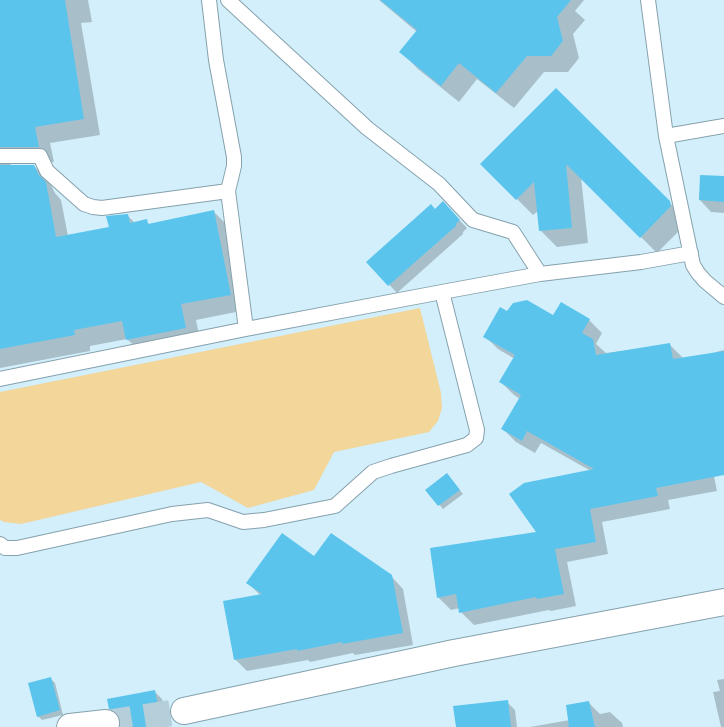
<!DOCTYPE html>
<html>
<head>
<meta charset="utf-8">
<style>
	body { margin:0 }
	canvas { display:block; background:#d2effb }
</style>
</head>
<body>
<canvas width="724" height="727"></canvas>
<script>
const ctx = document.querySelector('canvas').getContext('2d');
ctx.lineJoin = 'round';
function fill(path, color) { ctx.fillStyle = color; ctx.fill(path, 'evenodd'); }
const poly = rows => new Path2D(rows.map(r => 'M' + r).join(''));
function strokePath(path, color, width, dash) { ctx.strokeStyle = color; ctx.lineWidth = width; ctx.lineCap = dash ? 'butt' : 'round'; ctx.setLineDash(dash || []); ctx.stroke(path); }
fill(poly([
	[420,308,441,393,442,408,438,421,429,432,334,452,314,490,248,508,201,482,21,524,4,522,0,520,0,392]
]), '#f2d69a');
fill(poly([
	[0,0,88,0,92,22,81,23,100,135,50,143,54,162,12,163,9,166,34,166,50,183,55,193,61,200,68,236,110,228,127,215,135,223,146,221,150,225,214,212,230,228,246,310,196,320,201,344,144,355,127,339,90,346,90,351,0,368],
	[379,0,584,0,575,11,585,20,573,34,579,58,568,72,544,72,514,108,477,79,459,102,418,69,401,52,417,32],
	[556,90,686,219,687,223,657,253,581,177,588,243,557,247,541,231,539,210,533,215,482,164],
	[724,178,724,213,711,212,699,199,699,195],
	[443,203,467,228,463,232,463,234,397,293,368,262,436,211],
	[508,313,589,320,602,333,596,344,606,353,670,345,683,358,716,354,716,352,724,350,724,420,704,428,717,491,668,500,670,509,602,522,608,554,567,562,576,606,551,611,549,610,474,625,461,612,460,608,451,610,438,597,538,533,591,471,541,443,535,453,516,442,503,429,520,399,514,395,501,382,515,359,498,349,485,336],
	[451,479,463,494,443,509,427,490],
	[315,558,391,576,403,589,413,645,355,655,353,653,310,662,308,660,247,671,235,659,261,596,248,583],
	[51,679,55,683,63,715,42,720,38,716],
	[724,679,724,727,721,727,713,692,720,691,717,680],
	[154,691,162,699,168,727,122,727,122,721,111,708],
	[507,702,515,710,517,727,457,727],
	[589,703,600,714,610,712,622,723,623,727,530,727,570,720]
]), '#0003');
fill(poly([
	[0,0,65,0,84,119,35,127,39,147,0,147],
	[380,0,571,0,557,17,563,41,551,56,527,56,496,93,459,63,441,86,399,52,417,30],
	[556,88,670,201,671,206,640,238,566,164,572,228,539,231,534,182,516,200,480,164],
	[0,165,34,165,39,175,46,182,56,237,109,227,106,216,128,214,130,223,147,219,148,224,214,210,231,295,181,304,186,328,126,340,122,321,74,330,75,335,0,349],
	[700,175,724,176,724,202,699,200],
	[443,201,460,220,456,224,456,226,388,286,366,262,431,204,435,209],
	[527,300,553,315,561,302,590,319,582,333,593,339,596,355,670,343,673,359,724,351,724,475,656,488,658,496,590,509,596,542,555,549,564,594,537,599,536,597,459,613,456,594,437,598,430,548,536,532,509,494,524,483,594,469,527,431,522,441,501,429,521,395,499,382,515,355,483,337,500,307,507,311,513,303],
	[447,473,460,490,438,506,425,490],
	[282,533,314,556,331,533,392,575,403,633,342,644,342,642,297,651,297,649,234,660,223,601,262,594,246,583],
	[51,677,60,710,37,717,28,683],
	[155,690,162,727,120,727,121,721,118,715,113,710,109,709,107,699],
	[508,700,511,727,456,727,453,706],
	[589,701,595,727,569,727,566,705]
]), '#5ac4ed');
strokePath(poly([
	[106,723,184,711]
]), '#b5cfda', 26, [26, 13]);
const service = poly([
	[209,0,216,60,234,157,234,166,228,191,246,329],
	[228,0,367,128,439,184,473,220,513,232,540,274],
	[648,0,666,136,693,265,698,273,705,281,724,297],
	[666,136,724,126],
	[0,156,40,156,47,171,84,204,93,207,102,208,228,191],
	[0,379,246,329,442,292,540,274,641,262,691,253],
	[0,544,5,548,17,548,172,514,208,510,243,522,264,520,335,506,373,472,391,466,467,445,476,438,477,430,442,292]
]);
const minor = poly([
	[184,711,454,653,724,602],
	[70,727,106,723]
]);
strokePath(service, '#86a1ad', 16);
strokePath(minor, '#86a1ad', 28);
strokePath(service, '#fff', 14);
strokePath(minor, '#fff', 26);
</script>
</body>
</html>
